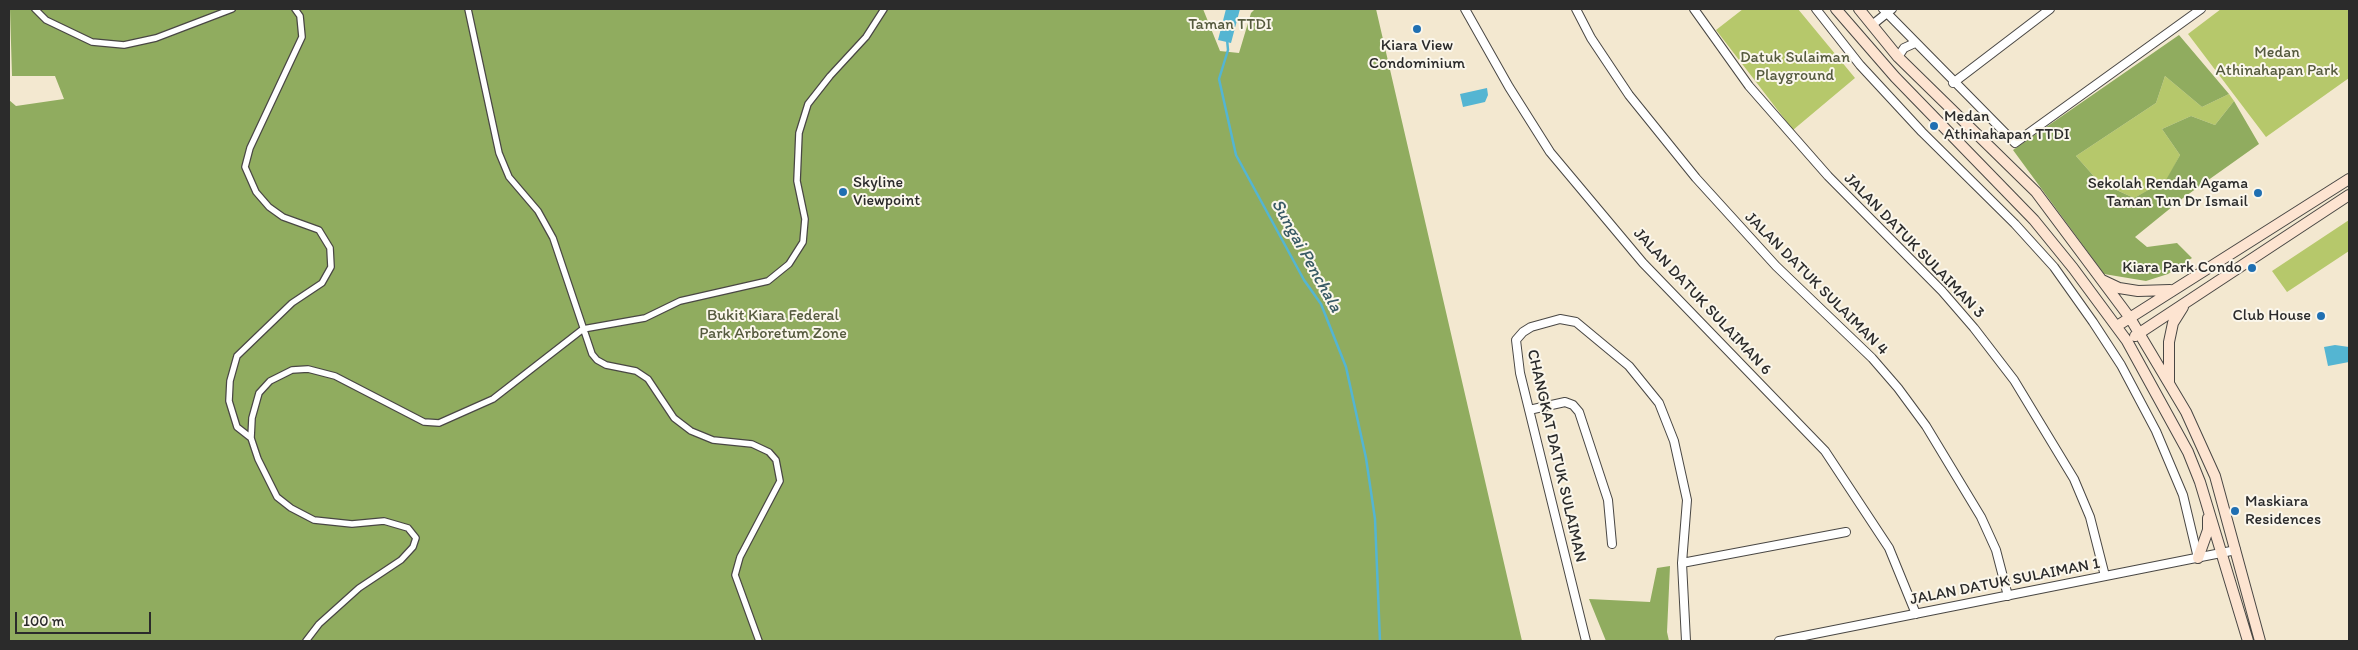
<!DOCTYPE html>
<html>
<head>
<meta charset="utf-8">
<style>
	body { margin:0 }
	#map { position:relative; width:2358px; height:650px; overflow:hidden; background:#f3e8d0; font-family:Itim,sans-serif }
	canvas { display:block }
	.frame { position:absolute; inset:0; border:10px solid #2b2b2b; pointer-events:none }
	.scale { position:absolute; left:15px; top:612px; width:136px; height:22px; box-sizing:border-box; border:2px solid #2b2b2b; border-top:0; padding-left:6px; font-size:15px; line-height:18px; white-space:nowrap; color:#2b2b2b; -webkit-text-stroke:4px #fbf7ec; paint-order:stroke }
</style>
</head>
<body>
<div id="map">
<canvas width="2358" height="650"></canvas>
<div class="frame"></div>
<div class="scale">100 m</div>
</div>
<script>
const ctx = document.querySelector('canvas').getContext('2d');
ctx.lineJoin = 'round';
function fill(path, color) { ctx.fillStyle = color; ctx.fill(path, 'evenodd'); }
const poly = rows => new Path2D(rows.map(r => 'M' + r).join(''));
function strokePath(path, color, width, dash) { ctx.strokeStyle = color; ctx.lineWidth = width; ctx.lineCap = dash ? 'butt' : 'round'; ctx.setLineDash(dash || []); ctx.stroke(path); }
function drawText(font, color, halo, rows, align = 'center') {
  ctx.font = font + ' Itim,sans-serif'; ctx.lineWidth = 4; ctx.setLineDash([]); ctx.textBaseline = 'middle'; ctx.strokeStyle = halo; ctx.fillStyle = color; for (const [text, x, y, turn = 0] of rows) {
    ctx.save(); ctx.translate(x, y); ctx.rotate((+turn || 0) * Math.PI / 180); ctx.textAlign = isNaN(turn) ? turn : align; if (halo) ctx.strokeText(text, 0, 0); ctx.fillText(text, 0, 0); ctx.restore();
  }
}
fill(poly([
	[1743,9,1798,9,1855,78,1793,130,1716,30],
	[2221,9,2349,9,2349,78,2266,137,2188,34],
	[2165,76,2202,107,2229,94,2234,101,2215,125,2191,116,2162,129,2180,155,2167,180,2134,198,2099,182,2076,156,2156,103],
	[2349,220,2349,251,2287,292,2272,271]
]), '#b6c86b');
fill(poly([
	[10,9,1203,9,1220,51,1239,53,1251,13,1255,9,1376,9,1522,641,9,641,9,100,16,106,64,99,55,76,12,76],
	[2179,35,2229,94,2202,107,2165,76,2156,103,2076,156,2099,182,2134,198,2166,180,2180,155,2162,129,2191,116,2215,125,2234,101,2259,144,2183,198,2135,237,2147,247,2177,243,2192,258,2168,274,2146,281,2104,274,2013,150],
	[1670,566,1667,632,1669,641,1606,641,1589,599,1650,602,1657,568]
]), '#90ac5f');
fill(poly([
	[1226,9,1240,9,1231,43,1218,40],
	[1487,88,1488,95,1485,102,1463,107,1460,94],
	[2335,345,2349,347,2349,362,2328,366,2324,347]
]), '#54b5d2');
strokePath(poly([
	[1227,39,1228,50,1219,79,1236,155,1304,280,1321,304,1346,367,1366,458,1375,519,1380,641]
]), '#54b5d2', 2.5);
const pedestrian = poly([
	[35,9,46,20,92,42,124,45,156,38,232,9],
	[468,9,499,153,509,177,538,211,553,238,592,354,597,360,606,365,636,371,648,379,674,418,691,431,713,440,752,444,769,452,776,460,780,481,740,557,735,575,759,641],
	[251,438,237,427,229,401,230,381,237,356,292,303,322,283,331,267,330,248,319,230,283,217,269,207,256,192,245,167,250,148,302,37,300,16,295,9],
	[306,641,319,624,359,588,401,560,413,547,416,538,408,528,384,521,352,524,314,520,291,508,277,497,258,459,251,438,252,418,259,393,270,381,292,370,308,369,335,376,424,422,439,423,493,399,583,329,645,318,680,301,768,281,789,264,803,242,805,219,797,181,799,133,808,104,830,76,866,37,884,9]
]);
const minor = poly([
	[1465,9,1509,87,1550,152,1643,263,1825,451,1889,548,1916,614],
	[1576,9,1591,38,1629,95,1696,178,1776,266,1872,358,1898,388,1926,426,1981,517,1996,550,2008,596],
	[1694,9,1749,86,1828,176,1942,291,1974,328,2014,380,2074,479,2090,517,2105,576],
	[1816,9,1860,65,1922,132,2015,224,2054,267,2093,322,2121,365,2156,431,2183,495,2198,558],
	[1883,9,2015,143,2201,9],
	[1872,25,1892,9],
	[1898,57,1904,48,1915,43],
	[1953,83,2050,9],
	[1529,410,1565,402,1573,405,1579,412,1608,500,1612,544],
	[1682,563,1846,532],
	[1586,641,1520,373,1516,340,1523,332,1531,327,1560,319,1576,322,1629,366,1659,403,1674,441,1687,500,1682,563,1686,641],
	[1779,641,2236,550]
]);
const secondary = poly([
	[1836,9,1895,77,2034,220,2073,268,2127,341,2188,452,2200,482,2248,641],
	[1859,9,1898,57,2036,192,2130,318,2186,412,2215,476,2260,641],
	[2102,280,2119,288,2138,291,2170,290],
	[2117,326,2349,179],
	[2135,336,2349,195],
	[2169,382,2169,342,2173,323,2183,307],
	[2198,558,2208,530,2208,518]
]);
strokePath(pedestrian, '#494744', 8);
strokePath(minor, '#494744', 10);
strokePath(secondary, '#494744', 12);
strokePath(pedestrian, '#fff', 5.5);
strokePath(minor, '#fff', 8);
strokePath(secondary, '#fde4d1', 10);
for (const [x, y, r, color] of [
	[1417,29,5,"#1f6fb2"],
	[1934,126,5,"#1f6fb2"],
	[843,192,5,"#1f6fb2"],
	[2258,193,5,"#1f6fb2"],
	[2252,268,5,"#1f6fb2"],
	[2321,316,5,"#1f6fb2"],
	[2235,511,5,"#1f6fb2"]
]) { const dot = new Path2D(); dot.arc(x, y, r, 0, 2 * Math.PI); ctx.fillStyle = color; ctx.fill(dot); strokePath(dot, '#fbf7ec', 2); }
drawText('16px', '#555a3e', '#fbf7ec', [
	["Taman TTDI",1230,25],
	["Medan",2277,53],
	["Athinahapan Park",2277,71],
	["Datuk Sulaiman",1795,58],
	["Playground",1795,76],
	["Bukit Kiara Federal",773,316],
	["Park Arboretum Zone",773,334]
]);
drawText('16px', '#2b2b2b', '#fbf7ec', [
	["Kiara View",1417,46,"center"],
	["Condominium",1417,64,"center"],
	["Medan",1944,117],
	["Athinahapan TTDI",1944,135],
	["Skyline",853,183],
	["Viewpoint",853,201],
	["Sekolah Rendah Agama",2248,184,"right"],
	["Taman Tun Dr Ismail",2248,202,"right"],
	["Kiara Park Condo",2242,268,"right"],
	["Club House",2311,316,"right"],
	["Maskiara",2245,502],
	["Residences",2245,520]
], 'left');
drawText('16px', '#2b2b2b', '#fbf7ec', [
	["JALAN DATUK SULAIMAN 3",1914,246,46],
	["JALAN DATUK SULAIMAN 4",1816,284,45],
	["JALAN DATUK SULAIMAN 6",1702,302,47],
	["CHANGKAT DATUK SULAIMAN",1556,456,77],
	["JALAN DATUK SULAIMAN 1",2005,582,-11]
]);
drawText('italic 18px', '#395b65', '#fbf7ec', [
	["Sungai Penchala",1306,256,61]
]);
</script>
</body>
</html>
